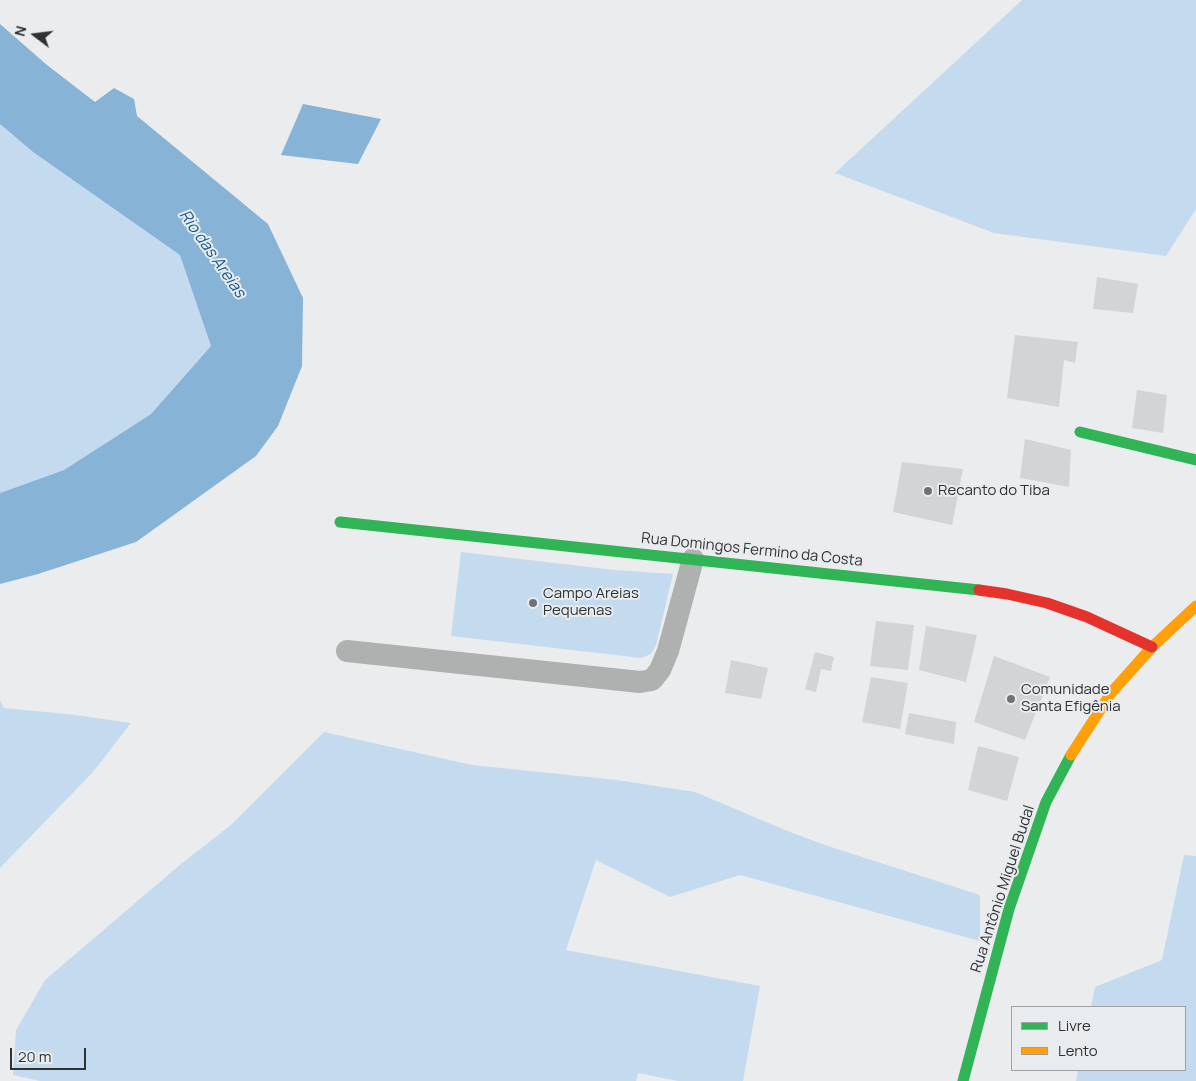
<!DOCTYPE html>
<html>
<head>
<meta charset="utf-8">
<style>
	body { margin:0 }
	#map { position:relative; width:1196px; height:1081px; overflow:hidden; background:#eaecee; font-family:Manrope,sans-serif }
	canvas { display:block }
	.legend { position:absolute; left:1011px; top:1006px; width:175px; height:65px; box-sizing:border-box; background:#e9ecef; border:1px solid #9fa2a4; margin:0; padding:6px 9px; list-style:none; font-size:15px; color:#303233 }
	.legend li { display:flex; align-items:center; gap:10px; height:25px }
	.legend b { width:25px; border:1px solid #9fa2a4 }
	.north { position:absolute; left:10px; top:10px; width:50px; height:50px; -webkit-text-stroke:4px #e9ecef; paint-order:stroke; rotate:285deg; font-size:14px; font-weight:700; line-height:20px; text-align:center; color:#303233 }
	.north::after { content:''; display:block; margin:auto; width:18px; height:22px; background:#303233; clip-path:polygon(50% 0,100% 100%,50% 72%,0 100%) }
	.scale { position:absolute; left:10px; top:1048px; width:76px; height:22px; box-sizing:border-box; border:2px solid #303233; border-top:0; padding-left:6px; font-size:15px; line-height:18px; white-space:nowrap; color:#303233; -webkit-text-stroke:4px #e9ecef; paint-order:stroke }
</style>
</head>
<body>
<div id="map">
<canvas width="1196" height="1081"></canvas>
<ul class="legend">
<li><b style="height:6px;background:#30b455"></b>Livre</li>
<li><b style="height:6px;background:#ff9f0a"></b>Lento</li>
</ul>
<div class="north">N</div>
<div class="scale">20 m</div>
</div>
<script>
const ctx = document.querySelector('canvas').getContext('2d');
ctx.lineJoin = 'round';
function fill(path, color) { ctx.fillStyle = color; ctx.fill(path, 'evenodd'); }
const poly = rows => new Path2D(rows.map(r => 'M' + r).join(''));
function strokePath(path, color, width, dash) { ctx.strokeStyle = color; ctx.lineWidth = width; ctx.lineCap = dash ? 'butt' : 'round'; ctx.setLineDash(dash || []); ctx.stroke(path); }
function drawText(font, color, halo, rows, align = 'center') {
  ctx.font = font + ' Manrope,sans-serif'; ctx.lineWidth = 4; ctx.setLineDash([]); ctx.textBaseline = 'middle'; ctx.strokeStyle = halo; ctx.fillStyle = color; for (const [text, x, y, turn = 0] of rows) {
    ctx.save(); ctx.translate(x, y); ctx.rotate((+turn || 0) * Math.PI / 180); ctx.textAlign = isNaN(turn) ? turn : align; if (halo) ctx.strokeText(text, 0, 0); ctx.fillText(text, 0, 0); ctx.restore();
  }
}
fill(poly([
	[1022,0,1196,0,1196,209,1166,256,994,233,835,173],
	[0,124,33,152,181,255,211,346,151,414,64,470,0,493],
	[461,552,614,570,673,574,656,645,651,654,641,658,451,636],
	[0,700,4,708,76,715,131,723,93,772,0,868],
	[324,732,472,765,617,780,695,792,790,832,828,846,980,895,980,941,740,875,670,897,596,860,566,950,760,986,743,1081,678,1081,638,1073,636,1081,40,1081,13,1075,16,1030,45,980,181,864,231,825],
	[1184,855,1196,856,1196,1081,1076,1081,1078,1070,1185,1070,1185,1007,1091,1007,1095,987,1162,960]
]), '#c4dbef');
fill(poly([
	[0,24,47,65,95,102,114,88,134,99,137,116,268,224,303,298,302,366,278,426,256,456,136,542,38,574,0,584,0,493,64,470,151,414,211,346,180,255,33,152,0,124],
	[303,104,381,119,358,164,281,155]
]), '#87b3d7');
fill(poly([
	[1097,277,1138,284,1133,313,1093,309],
	[1015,335,1078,342,1075,363,1064,360,1059,407,1007,398],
	[1137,390,1167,395,1163,433,1132,428],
	[1025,439,1071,450,1069,487,1020,478],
	[902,462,963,469,952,525,893,512],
	[876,621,914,625,908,670,870,666],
	[926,626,977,635,966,682,919,670],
	[815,652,834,657,831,671,821,669,816,692,805,689],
	[994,656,1050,677,1025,740,974,722],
	[731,660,768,668,761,699,725,693],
	[871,677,908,683,900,729,862,722],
	[909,713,956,722,954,744,905,734],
	[978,746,1019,757,1007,801,968,790]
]), '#d2d4d6');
strokePath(poly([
	[347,651,640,682,652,680,660,670,668,651,693,559]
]), '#afb0b0', 22);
strokePath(poly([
	[1080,432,1196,460],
	[340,522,979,590],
	[963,1081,1009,909,1046,802,1071,755]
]), '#30b455', 11);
strokePath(poly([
	[1071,755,1111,693,1152,647,1196,606]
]), '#ff9f0a', 11);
strokePath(poly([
	[979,590,1007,594,1047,603,1087,617,1152,647]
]), '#e5322d', 11);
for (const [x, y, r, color] of [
	[928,491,5,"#717374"],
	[533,603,5,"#717374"],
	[1011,699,5,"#717374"]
]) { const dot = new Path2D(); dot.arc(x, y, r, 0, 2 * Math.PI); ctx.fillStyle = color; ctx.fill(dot); strokePath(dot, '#e9ecef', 2); }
drawText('15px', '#303233', '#e9ecef', [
	["Recanto do Tiba",938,491],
	["Campo Areias",543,594],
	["Pequenas",543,611],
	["Comunidade",1021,690],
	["Santa Efigênia",1021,707]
], 'left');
drawText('15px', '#303233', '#e9ecef', [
	["Rua Domingos Fermino da Costa",752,550,6],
	["Rua Antônio Miguel Budal",1003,889,-72]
]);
drawText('italic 16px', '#135a8b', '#e9ecef', [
	["Rio das Areias",212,254,55]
]);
</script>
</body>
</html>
